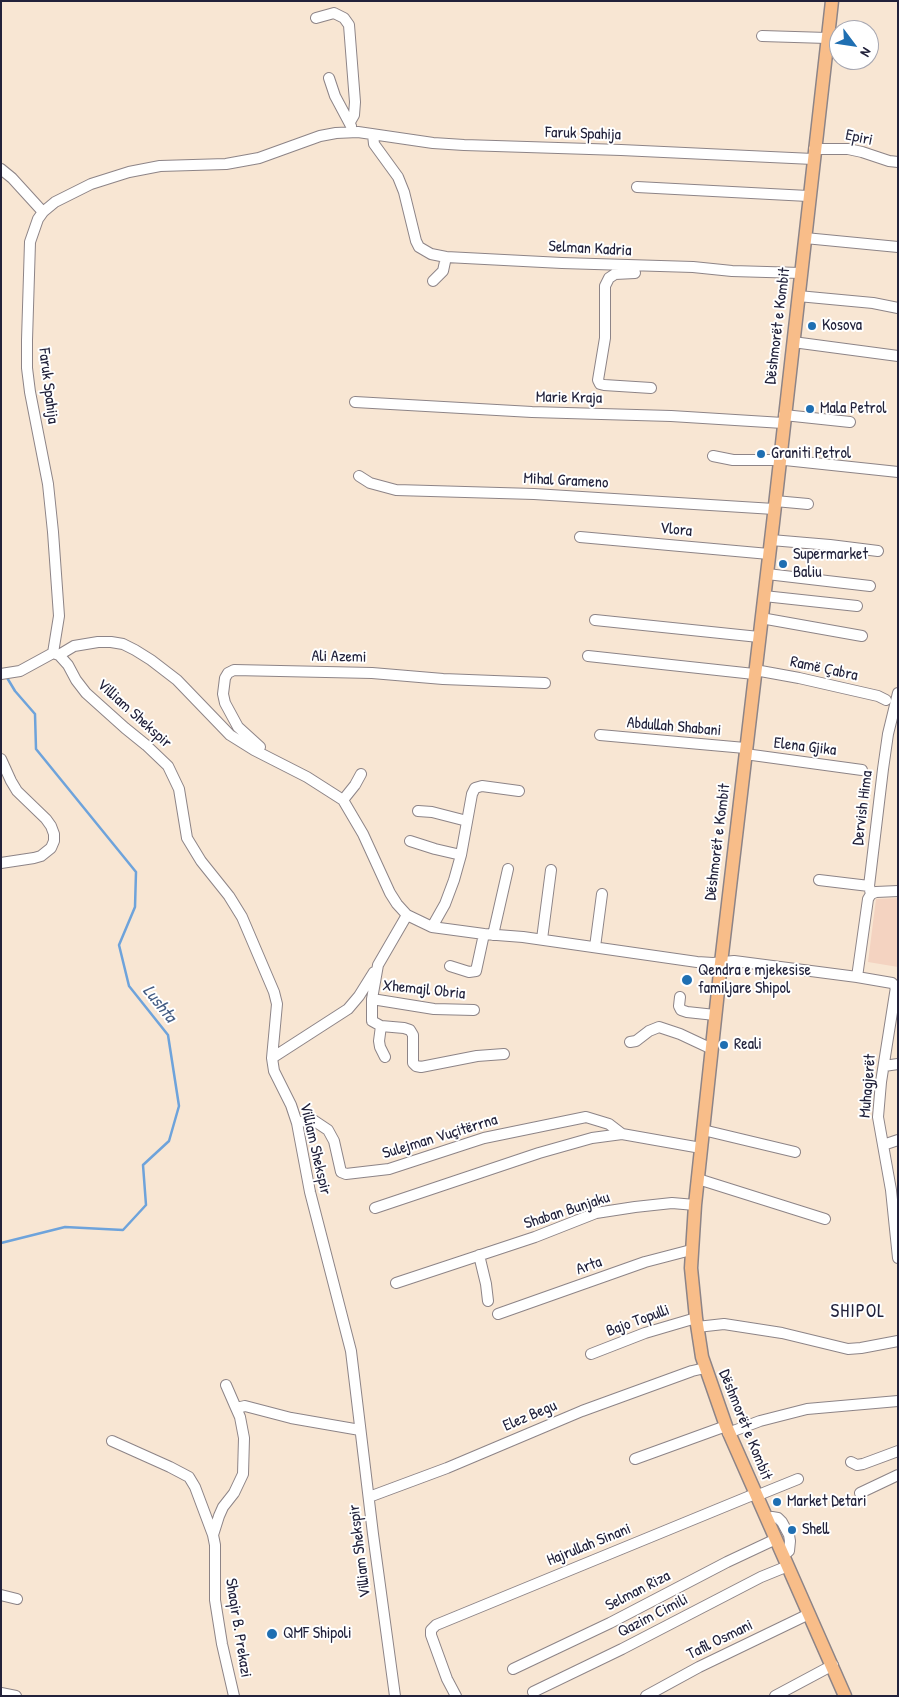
<!DOCTYPE html>
<html>
<head>
<meta charset="utf-8">
<style>
	body { margin:0 }
	#map { position:relative; width:899px; height:1697px; overflow:hidden; background:#f8e6d3; font-family:"Patrick Hand",sans-serif }
	canvas { display:block }
	.frame { position:absolute; inset:0; border:2px solid #22223b; pointer-events:none }
	.north { position:absolute; left:829px; top:20px; width:50px; height:50px; box-sizing:border-box; background:#fff; border:1px solid #a7a7b1; border-radius:50%; rotate:121deg; font-size:14px; font-weight:700; line-height:20px; text-align:center; color:#22223b }
	.north::after { content:''; display:block; margin:auto; width:18px; height:22px; background:#1f6fb2; clip-path:polygon(50% 0,100% 100%,50% 72%,0 100%) }
</style>
</head>
<body>
<div id="map">
<canvas width="899" height="1697"></canvas>
<div class="frame"></div>
<div class="north">N</div>
</div>
<script>
const ctx = document.querySelector('canvas').getContext('2d');
ctx.lineJoin = 'round';
function fill(path, color) { ctx.fillStyle = color; ctx.fill(path, 'evenodd'); }
const poly = rows => new Path2D(rows.map(r => 'M' + r).join(''));
function strokePath(path, color, width, dash) { ctx.strokeStyle = color; ctx.lineWidth = width; ctx.lineCap = dash ? 'butt' : 'round'; ctx.setLineDash(dash || []); ctx.stroke(path); }
function drawText(font, color, halo, rows, align = 'center') {
  ctx.font = font + ' "Patrick Hand",sans-serif'; ctx.lineWidth = 4; ctx.setLineDash([]); ctx.textBaseline = 'middle'; ctx.strokeStyle = halo; ctx.fillStyle = color; for (const [text, x, y, turn = 0] of rows) {
    ctx.save(); ctx.translate(x, y); ctx.rotate((+turn || 0) * Math.PI / 180); ctx.textAlign = isNaN(turn) ? turn : align; if (halo) ctx.strokeText(text, 0, 0); ctx.fillText(text, 0, 0); ctx.restore();
  }
}
fill(poly([
	[898,898,898,967,868,962,876,899]
]), '#f4d3c1');
strokePath(poly([
	[1,1243,65,1227,123,1230,146,1205,143,1165,169,1141,179,1106,168,1035,129,986,119,945,135,907,136,872,36,749,35,714,15,691,6,676]
]), '#6ea3db', 2.5);
const minor = poly([
	[316,18,334,13,344,18,349,25,355,102,354,115,350,122],
	[762,36,827,38],
	[329,78,335,96,351,126],
	[373,135,374,144,398,177,404,192,416,241,419,247,431,254,446,257,562,263,693,267,732,271,801,273],
	[814,149,848,149,862,152,889,161,898,162],
	[1,169,12,178,43,212],
	[637,187,808,196],
	[805,238,898,247],
	[635,273,615,274,609,278,605,286,605,338,598,380,600,384,604,385,651,388],
	[433,281,443,271,446,257],
	[798,296,873,303,898,308],
	[793,342,898,356],
	[355,402,532,412,671,416,783,423],
	[784,415,850,422],
	[713,456,733,460,785,460,898,472],
	[359,476,370,483,396,490,534,494,774,509],
	[775,501,808,504],
	[580,537,769,554],
	[771,540,830,545,878,551],
	[767,574,870,586],
	[764,596,857,606],
	[761,618,862,636],
	[595,620,759,637],
	[53,653,59,616,53,532,48,484,30,392,27,368,27,340,30,242,38,219,43,212,55,202,91,184,129,172,160,166,226,164,259,158,320,136,336,133,358,132,433,143,464,145,621,150,813,159],
	[53,653,59,655,68,665,76,680,86,693,125,728,146,745,168,766,179,789,187,838,201,861,229,896,242,917,274,992,277,1004,272,1058,274,1071,291,1105,297,1123,310,1192,351,1351,373,1534,395,1696],
	[59,655,74,646,98,642,111,642,123,644,135,650,151,660,177,680,230,735,254,750,307,777,343,800,363,834,390,893,397,904,407,915,432,927,484,934,523,937,697,962,713,963,734,961,857,977,868,899,871,894,876,892,898,891],
	[588,656,754,674],
	[755,670,799,678,878,696,886,700],
	[1,674,20,671,53,653],
	[600,735,745,748],
	[260,747,238,727,225,703,223,694,225,678,228,673,234,670,372,673,443,679,545,683],
	[745,754,862,770],
	[1,759,11,781,17,791,46,819,51,826,54,834,54,841,51,848,41,856,34,858,1,863],
	[343,800,355,785,361,774],
	[418,811,432,812,467,821],
	[410,841,435,849,461,855],
	[819,880,869,886],
	[871,894,869,886,883,769,888,734,898,693],
	[407,915,378,965,372,999,372,1021,381,1026,404,1028,410,1030,413,1035,413,1063,416,1066,421,1067,477,1056,504,1054],
	[432,927,445,904,454,880,461,855,472,794,475,788,482,786,519,791],
	[493,935,508,869],
	[542,939,551,870],
	[595,947,602,894],
	[450,966,469,972,476,971,484,934],
	[857,977,892,983,896,987,881,1082,878,1117,891,1190,898,1258],
	[680,997,679,1006,681,1010,687,1012,715,1015],
	[372,999,434,1009,474,1010],
	[381,1026,379,1041,380,1047,385,1057],
	[630,1042,636,1041,649,1031,659,1027,680,1034,712,1049],
	[272,1058,348,1009,359,996,374,972],
	[884,1066,898,1064],
	[297,1123,304,1121,313,1120,328,1130,334,1141,341,1172,346,1174,389,1169,484,1138,586,1117,609,1124,622,1134],
	[703,1130,795,1152],
	[883,1145,898,1140],
	[698,1179,825,1219],
	[375,1208,539,1153,592,1138,622,1134,701,1148],
	[479,1255,486,1284,488,1301],
	[396,1283,535,1237,596,1213,635,1207,672,1203,695,1205],
	[498,1314,645,1262,691,1250],
	[697,1327,724,1324,782,1333,848,1349,861,1348,898,1341],
	[591,1354,645,1333,696,1318],
	[226,1385,236,1408],
	[728,1433,760,1421,807,1409,898,1401],
	[112,1441,170,1467,189,1477,195,1487,213,1535],
	[635,1459,726,1426],
	[851,1462,857,1465,863,1464,898,1451],
	[860,1493,898,1475],
	[756,1496,798,1479],
	[369,1497,447,1468,582,1411,692,1371,705,1368],
	[767,1519,772,1517,778,1518,782,1522,789,1535,790,1541,789,1551,783,1556],
	[1,1595,17,1599],
	[513,1669,610,1623,727,1562,776,1539],
	[533,1692,622,1649,761,1577,788,1566],
	[1,1693,16,1696],
	[234,1696,222,1644,215,1600,215,1545,213,1535,219,1516,223,1507,234,1493,243,1474,244,1438,240,1417,236,1408,245,1406,291,1418,360,1430],
	[456,1696,447,1679,431,1635,431,1630,436,1625,755,1494],
	[646,1696,699,1667,809,1614],
	[775,1696,833,1665]
]);
const major = poly([
	[832,1,773,523,721,963,695,1205,691,1268,696,1318,702,1357,726,1426,845,1696]
]);
strokePath(minor, '#8d8487', 12);
strokePath(major, '#8d8487', 15);
strokePath(minor, '#fff', 10);
strokePath(major, '#f8bd89', 12);
for (const [x, y, r, color] of [
	[812,326,5,"#1f6fb2"],
	[810,409,5,"#1f6fb2"],
	[761,454,5,"#1f6fb2"],
	[783,564,5,"#1f6fb2"],
	[687,980,6,"#1f6fb2"],
	[724,1045,5,"#1f6fb2"],
	[777,1502,5,"#1f6fb2"],
	[792,1530,5,"#1f6fb2"],
	[272,1634,6,"#1f6fb2"]
]) { const dot = new Path2D(); dot.arc(x, y, r, 0, 2 * Math.PI); ctx.fillStyle = color; ctx.fill(dot); strokePath(dot, '#fff', 2); }
drawText('16px', '#22223b', '#fff', [
	["Faruk Spahija",583,134,2],
	["Epiri",859,138,12],
	["Selman Kadria",590,249,3],
	["Dëshmorët e Kombit",778,326,-83],
	["Faruk Spahija",48,386,83],
	["Marie Kraja",569,398,1],
	["Mihal Grameno",566,481,3],
	["Vlora",676,530,6],
	["Ali Azemi",339,657,1],
	["Ramë Çabra",824,669,12],
	["Villiam Shekspir",134,714,42],
	["Abdullah Shabani",674,727,5],
	["Elena Gjika",805,747,7],
	["Dervish Hima",863,808,-83],
	["Dëshmorët e Kombit",718,842,-83],
	["Xhemajl Obria",424,990,6],
	["Muhagjerët",868,1086,-85],
	["Sulejman Vuçitërrna",440,1137,-17],
	["Villiam Shekspir",315,1149,77],
	["Shaban Bunjaku",567,1211,-18],
	["Arta",589,1266,-20],
	["Bajo Topulli",638,1321,-20],
	["Elez Begu",530,1416,-23],
	["Dëshmorët e Kombit",745,1425,68],
	["Hajrullah Sinani",589,1545,-22],
	["Villiam Shekspir",360,1551,-97],
	["Selman Riza",638,1591,-27],
	["Qazim Cimili",653,1616,-27],
	["Shaqir B. Prekazi",238,1628,81],
	["Tafil Osmani",720,1640,-26]
]);
drawText('16px', '#22223b', '#fff', [
	["Kosova",822,326],
	["Mala Petrol",820,409],
	["Graniti Petrol",771,454],
	["Supermarket",793,555],
	["Baliu",793,573],
	["Qendra e mjekesise",698,971],
	["familjare Shipol",698,989],
	["Reali",734,1045],
	["Market Detari",787,1502],
	["Shell",802,1530],
	["QMF Shipoli",283,1634]
], 'left');
drawText('italic 18px', '#445c83', '#fff', [
	["Lushta",159,1004,51]
]);
ctx.letterSpacing = '1px';
drawText('19px', '#22223b', '#fff', [
	["SHIPOL",858,1312]
]);
ctx.letterSpacing = '0px';
</script>
</body>
</html>
